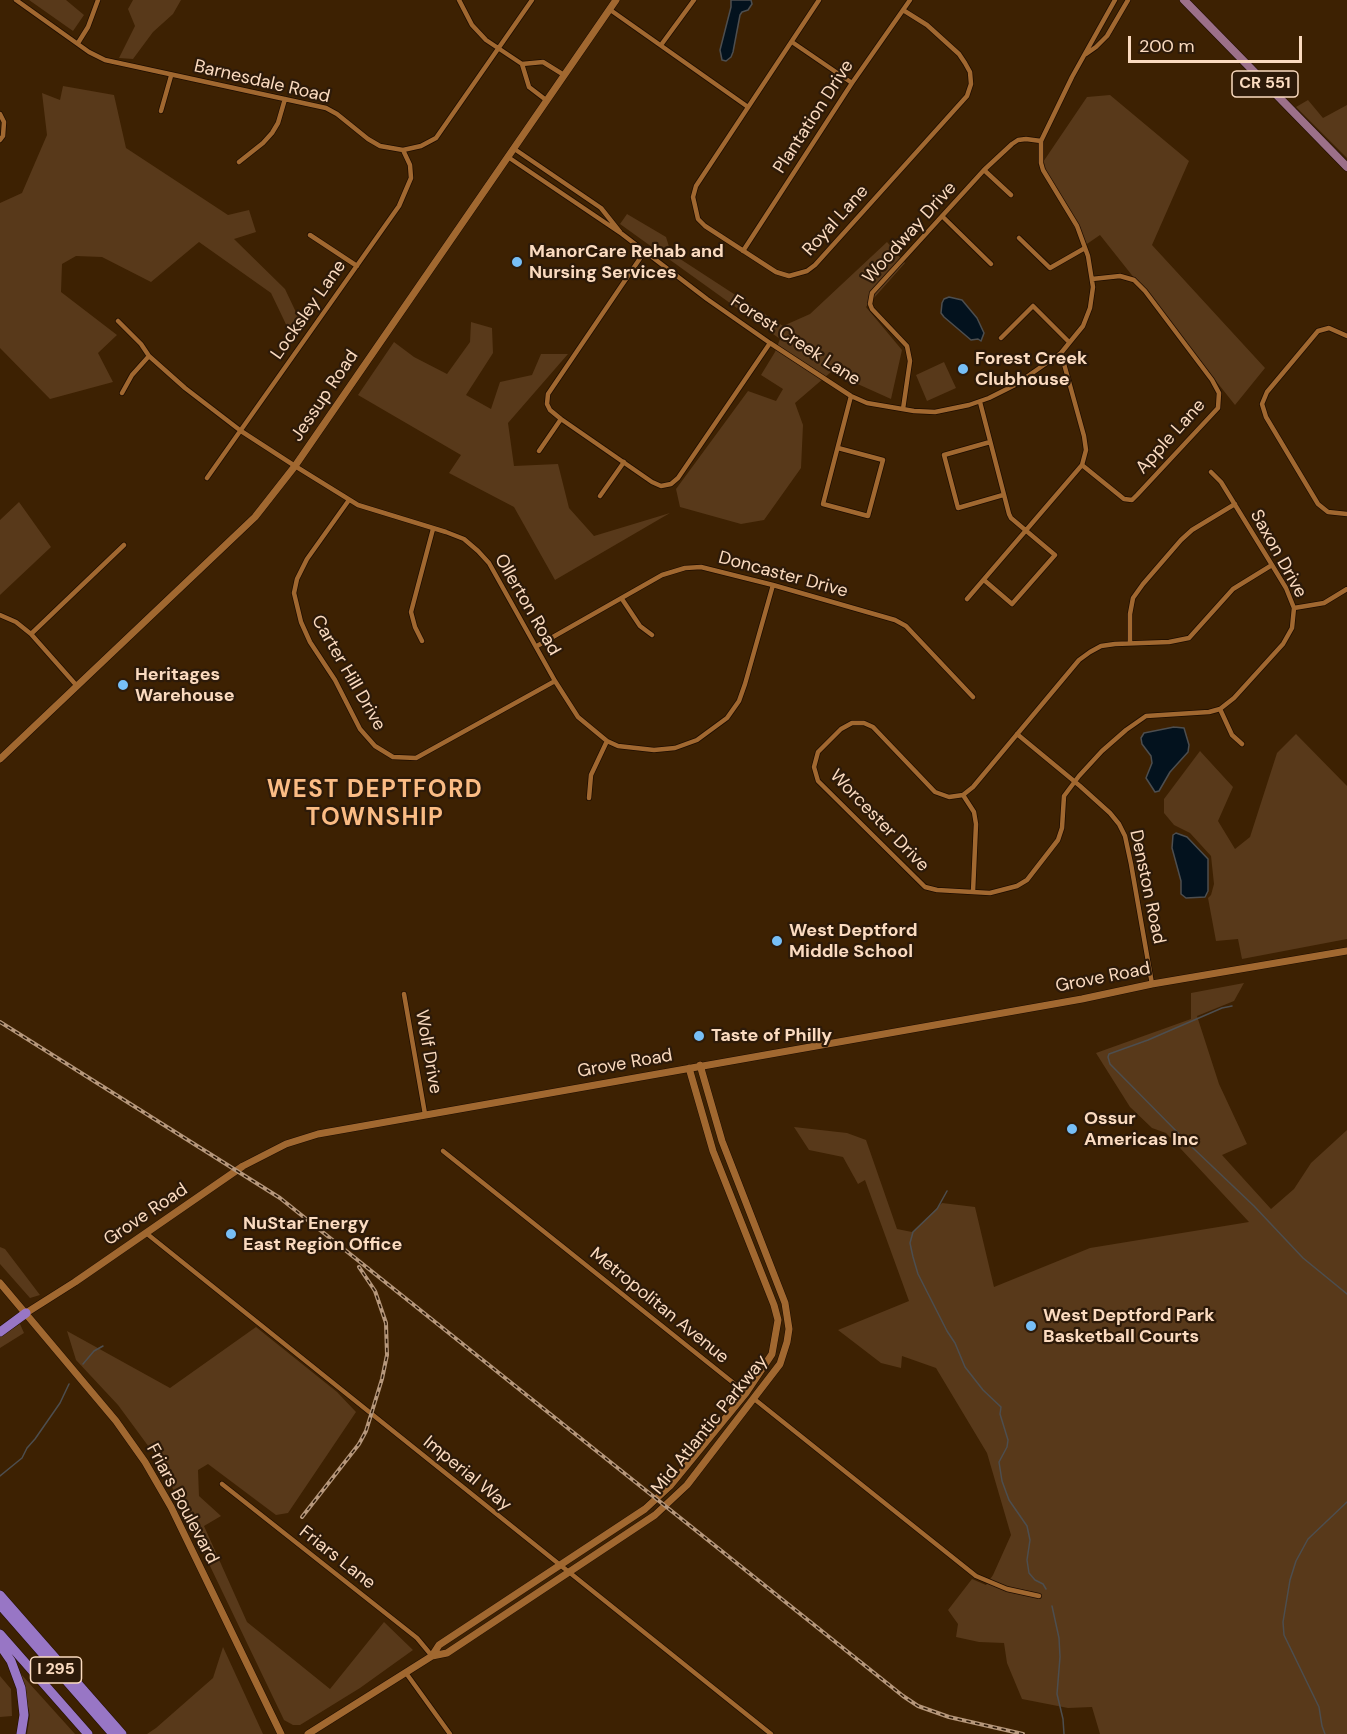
<!DOCTYPE html>
<html>
<head>
<meta charset="utf-8">
<style>
	body { margin:0 }
	#map { position:relative; width:1347px; height:1734px; overflow:hidden; background:#3d2102; font-family:"DM Sans",sans-serif }
	canvas { display:block }
	.scale { position:absolute; left:1128px; top:36px; width:174px; height:27px; box-sizing:border-box; border:3px solid #fbdbc0; border-top:0; padding-left:8px; font-size:18px; line-height:21px; white-space:nowrap; color:#fbdbc0; -webkit-text-stroke:4px #2d1a09; paint-order:stroke }
</style>
</head>
<body>
<div id="map">
<canvas width="1347" height="1734"></canvas>
<div class="scale">200 m</div>
</div>
<script>
const ctx = document.querySelector('canvas').getContext('2d');
ctx.lineJoin = 'round';
function fill(path, color) { ctx.fillStyle = color; ctx.fill(path, 'evenodd'); }
const poly = rows => new Path2D(rows.map(r => 'M' + r).join(''));
function strokePath(path, color, width, dash) { ctx.strokeStyle = color; ctx.lineWidth = width; ctx.lineCap = dash ? 'butt' : 'round'; ctx.setLineDash(dash || []); ctx.stroke(path); }
function drawText(font, color, halo, rows, align = 'center') {
  ctx.font = font + ' "DM Sans",sans-serif'; ctx.lineWidth = 4.5; ctx.setLineDash([]); ctx.textBaseline = 'middle'; ctx.strokeStyle = halo; ctx.fillStyle = color; for (const [text, x, y, turn = 0] of rows) {
    ctx.save(); ctx.translate(x, y); ctx.rotate((+turn || 0) * Math.PI / 180); ctx.textAlign = isNaN(turn) ? turn : align; if (halo) ctx.strokeText(text, 0, 0); ctx.fillText(text, 0, 0); ctx.restore();
  }
}
fill(poly([
	[29,0,66,0,84,15,73,31],
	[133,0,181,0,173,14,153,32,133,59,119,58,135,26,128,9],
	[63,86,114,95,126,148,228,215,249,210,256,232,234,239,285,289,303,327,294,341,271,293,199,242,151,282,102,257,76,256,62,264,61,292,117,335,98,353,113,382,50,399,0,348,0,203,22,193,47,135,42,93,60,100],
	[1110,95,1189,161,1152,245,1265,368,1235,405,1100,235,1084,246,1041,165,1087,97],
	[1308,100,1323,118,1347,105,1347,158,1296,107],
	[627,214,666,237,671,253,783,326,810,314,887,242,905,263,866,307,902,350,891,399,831,372,795,403,803,425,801,468,764,520,741,524,680,507,676,489,748,391,776,401,783,389,761,375,775,352,780,339,620,224],
	[471,322,492,328,493,353,466,395,491,409,500,382,532,375,541,354,568,354,508,423,514,466,558,464,569,508,594,536,670,513,555,580,514,507,449,473,461,455,358,395,394,342,414,357,447,374,470,342],
	[944,362,956,388,927,401,916,375],
	[19,502,51,547,0,595,0,520],
	[1296,734,1347,786,1347,939,1242,959,1238,939,1216,941,1208,898,1211,895,1214,884,1211,856,1190,833,1174,825,1164,813,1164,799,1200,751,1233,787,1218,821,1235,849,1250,837,1277,753],
	[1244,983,1234,1001,1197,1016,1219,1084,1247,1144,1222,1155,1271,1209,1294,1189,1311,1163,1347,1130,1347,1734,1100,1734,1092,1707,1068,1708,1022,1699,1007,1663,1004,1643,979,1642,956,1637,958,1624,948,1610,972,1579,986,1585,993,1575,1011,1535,987,1453,936,1368,902,1356,901,1368,881,1363,838,1330,909,1301,865,1180,858,1184,843,1157,809,1150,794,1127,847,1133,866,1140,897,1229,912,1232,942,1203,975,1207,994,1287,1090,1248,1249,1222,1166,1133,1152,1128,1130,1107,1096,1053,1191,1019,1191,993],
	[0,1247,5,1249,40,1295,30,1298,0,1264],
	[20,1324,24,1333,0,1348,0,1337],
	[256,1327,337,1392,356,1412,288,1513,276,1515,208,1464,198,1470,199,1496,221,1516,204,1526,247,1622,330,1689,384,1622,413,1650,360,1688,300,1725,293,1725,284,1720,160,1462,118,1405,76,1360,67,1331,170,1388],
	[223,1647,263,1734,147,1734,156,1728,213,1678],
	[20,1673,75,1734,27,1734,30,1715],
	[0,1676,11,1689,12,1716,0,1717]
]), '#58391a');
const water = poly([
	[731,0,751,0,752,4,748,10,742,12,740,15,733,52,731,57,726,61,722,60,720,50,731,7,731,0],
	[949,297,962,300,977,318,984,333,981,341,978,339,971,340,944,317,941,313,942,303,944,299,949,297],
	[1174,727,1184,728,1189,745,1188,752,1170,772,1159,791,1155,792,1146,778,1152,763,1151,756,1142,744,1141,738,1144,733,1174,727],
	[1176,833,1187,837,1208,859,1208,891,1205,897,1186,898,1181,894,1181,881,1172,848,1173,835,1176,833]
]);
fill(water, '#03121e');
strokePath(water, '#4d4e4f', 1.5);
strokePath(poly([
	[1232,1006,1222,1008,1148,1040,1109,1054,1108,1057,1110,1064,1193,1148,1254,1206,1303,1258,1347,1294],
	[947,1191,937,1209,913,1232,910,1243,913,1257,918,1274,947,1331,955,1343,965,1367,983,1390,1001,1407,1000,1414,1008,1440,1007,1447,999,1462,1002,1481,1009,1500,1027,1526,1030,1540,1027,1560,1029,1573,1035,1580,1043,1584,1046,1589],
	[83,1364,94,1351,103,1346],
	[0,1476,22,1458,27,1448,35,1439,60,1403,69,1384],
	[1052,1606,1059,1638,1060,1657,1057,1694,1063,1719,1064,1734],
	[1325,1734,1322,1726,1319,1707,1284,1635,1283,1622,1290,1580,1296,1561,1308,1539,1347,1502]
]), '#4d4e4f', 1.5);
const street = poly([
	[16,0,89,52,105,60,326,108,337,114,368,139,380,146,403,150,421,146,436,138,532,0],
	[459,0,472,25,486,40,522,64,529,87,546,100],
	[819,0,696,186,693,197,698,219,705,226,776,272,789,276,807,271,815,265,967,96,971,84,970,72,965,63,959,54,927,25,903,10],
	[609,9,748,107],
	[792,42,852,83],
	[78,43,88,27,98,0],
	[661,45,694,0],
	[1086,54,1096,47,1107,36,1128,0],
	[522,64,543,62,564,75],
	[161,111,171,76],
	[0,114,4,122,3,136,0,140],
	[513,148,601,208,620,232],
	[508,157,622,234,707,299,770,343,851,396,867,403,914,411,935,412,969,405,989,398,1015,385,1061,353,1083,326,1090,308,1093,287,1088,256,1077,226,1043,170,1041,163,1041,141,1072,77,1115,0],
	[239,162,263,143,272,133,278,123,285,99],
	[984,170,1011,195],
	[942,216,991,264],
	[310,235,357,266],
	[1019,238,1050,268,1085,248],
	[743,251,852,83,910,0],
	[118,321,141,344,149,356,185,388,241,431,295,466,358,505,446,532,464,539,478,551,489,563,555,681,578,717,607,741,618,746,654,750,675,748,697,740,727,718,739,701,745,684,773,585],
	[1347,336,1329,328,1318,331,1267,392,1262,404,1266,417,1318,504,1328,512,1347,514],
	[1001,338,1033,306,1069,342],
	[1061,353,1084,436,1086,450,1082,465,1124,499,1132,500,1137,495,1218,408,1219,393,1212,380,1145,291,1134,280,1120,276,1092,279],
	[122,393,132,375,149,356],
	[980,402,1009,514,1011,518,1055,555,1012,604,984,580],
	[903,409,910,361,907,346,872,309,870,304,872,293,984,170,1012,144,1018,140,1026,139,1041,141],
	[561,419,652,482,661,486,671,484,678,478,770,343],
	[990,442,944,455,958,508,1003,495],
	[838,448,883,460,868,516,823,504,851,396],
	[539,451,561,419,550,410,547,404,548,394,645,251],
	[1211,472,1221,482,1272,565,1286,588,1294,608,1292,628,1283,644,1234,698,1220,709,1209,712,1146,716,1126,730,1102,751,1079,776,1064,796,1062,828,1058,840,1027,880,1017,886,990,893,937,890,925,887,818,781,814,767,818,752,841,729,852,723,864,723,873,727,935,792,949,797,963,795,973,787,1079,660,1090,652,1101,646,1115,644,1169,642,1189,638,1233,589,1272,565],
	[207,478,399,206,411,178,410,165,403,150],
	[600,496,624,462],
	[349,500,307,559,297,579,294,593,301,622,310,642,335,680,360,729,375,746,393,757,416,758,555,681],
	[622,599,640,626,652,635],
	[967,599,1082,465],
	[1294,608,1324,603,1347,589],
	[0,615,16,622,31,634,77,686],
	[31,634,124,545],
	[422,641,415,627,411,612,433,529],
	[1130,643,1130,614,1133,598,1143,584,1181,540,1192,530,1235,504],
	[537,646,662,575,685,568,701,567,773,585,895,620,906,626,973,697],
	[1220,709,1232,735,1242,744],
	[1017,734,1080,786,1110,813,1119,824,1125,836,1131,864,1152,984],
	[963,795,974,812,976,824,973,892],
	[589,798,591,775,607,741],
	[404,994,425,1114],
	[443,1151,746,1393],
	[146,1233,771,1734],
	[753,1398,976,1576,1007,1589,1039,1596],
	[222,1484,417,1638,432,1656],
	[406,1673,450,1734]
]);
const secondary = poly([
	[0,759,255,517,295,466,616,0],
	[0,1283,116,1421,145,1462,171,1507,281,1734],
	[26,1313,75,1282,243,1166,286,1144,318,1134,1082,999,1152,984,1347,951],
	[432,1656,447,1653,655,1515,687,1485,780,1364,787,1342,789,1329,785,1303,722,1141,700,1065],
	[308,1734,432,1656,439,1645,645,1509,670,1486,746,1393,772,1354,778,1320,774,1305,713,1151,689,1068]
]);
const primary = poly([
	[1184,0,1347,167]
]);
const highway = poly([
	[0,1332,26,1313],
	[0,1595,122,1734],
	[0,1605,113,1734],
	[0,1634,88,1734],
	[0,1645,11,1661,21,1688,24,1715,21,1734]
]);
strokePath(street, '#1e0d00', 6);
strokePath(secondary, '#1e0d00', 8);
strokePath(primary, '#1e0d00', 9);
strokePath(highway, '#1e0d00', 10);
strokePath(street, '#a16830', 4.5);
strokePath(secondary, '#a16830', 7);
strokePath(primary, '#9c7089', 8);
strokePath(highway, '#9876c5', 9);
const rail = poly([
	[0,1022,280,1198,903,1696,918,1706,949,1717,1023,1734],
	[302,1517,359,1444,366,1431,382,1379,387,1355,386,1323,375,1291,359,1267]
]);
strokePath(rail, '#b6977b', 4);
strokePath(rail, '#2d1a09', 1.5, [4.5]);
for (const [x, y, r, color] of [
	[517,262,6,"#77bff7"],
	[963,369,6,"#77bff7"],
	[123,685,6,"#77bff7"],
	[777,941,6,"#77bff7"],
	[699,1036,6,"#77bff7"],
	[1072,1129,6,"#77bff7"],
	[231,1234,6,"#77bff7"],
	[1031,1326,6,"#77bff7"]
]) { const dot = new Path2D(); dot.arc(x, y, r, 0, 2 * Math.PI); ctx.fillStyle = color; ctx.fill(dot); strokePath(dot, '#2d1a09', 2); }
for (const [x, y, w] of [
	[1265,84,66],
	[56,1670,51]
]) { const box = new Path2D(); box.roundRect(x - w / 2, y - 13, w, 26, 4.5); ctx.fillStyle = '#2d1a09'; ctx.fill(box); strokePath(box, '#fbdbc0', 1.5); }
drawText('bold 16px', '#fbdbc0', null, [
	["CR 551",1265,84],
	["I 295",56,1670]
]);
drawText('18px', '#fbdbc0', '#2d1a09', [
	["Barnesdale Road",262,82,13],
	["Plantation Drive",814,117,-57],
	["Royal Lane",836,221,-48],
	["Woodway Drive",910,233,-48],
	["Locksley Lane",309,310,-55],
	["Forest Creek Lane",795,341,33],
	["Jessup Road",325,396,-56],
	["Apple Lane",1171,437,-48],
	["Saxon Drive",1278,554,61],
	["Doncaster Drive",783,575,15],
	["Ollerton Road",527,605,60],
	["Carter Hill Drive",348,673,60],
	["Worcester Drive",879,821,46],
	["Denston Road",1147,887,78],
	["Grove Road",1103,978,-11],
	["Wolf Drive",428,1052,80],
	["Grove Road",625,1064,-10],
	["Grove Road",146,1215,-34],
	["Metropolitan Avenue",659,1306,39],
	["Mid Atlantic Parkway",710,1425,-51],
	["Imperial Way",467,1474,39],
	["Friars Boulevard",182,1504,62],
	["Friars Lane",337,1558,38]
]);
drawText('bold 18px', '#fbdbc0', '#2d1a09', [
	["ManorCare Rehab and",529,252],
	["Nursing Services",529,273],
	["Forest Creek",975,359],
	["Clubhouse",975,380],
	["Heritages",135,675],
	["Warehouse",135,696],
	["West Deptford",789,931],
	["Middle School",789,952],
	["Taste of Philly",711,1036],
	["Ossur",1084,1119],
	["Americas Inc",1084,1140],
	["NuStar Energy",243,1224],
	["East Region Office",243,1245],
	["West Deptford Park",1043,1316],
	["Basketball Courts",1043,1337]
], 'left');
ctx.letterSpacing = '1.5px';
drawText('bold 24px', '#fbbc84', '#2d1a09', [
	["WEST DEPTFORD",375,791],
	["TOWNSHIP",375,819]
]);
ctx.letterSpacing = '0px';
</script>
</body>
</html>
